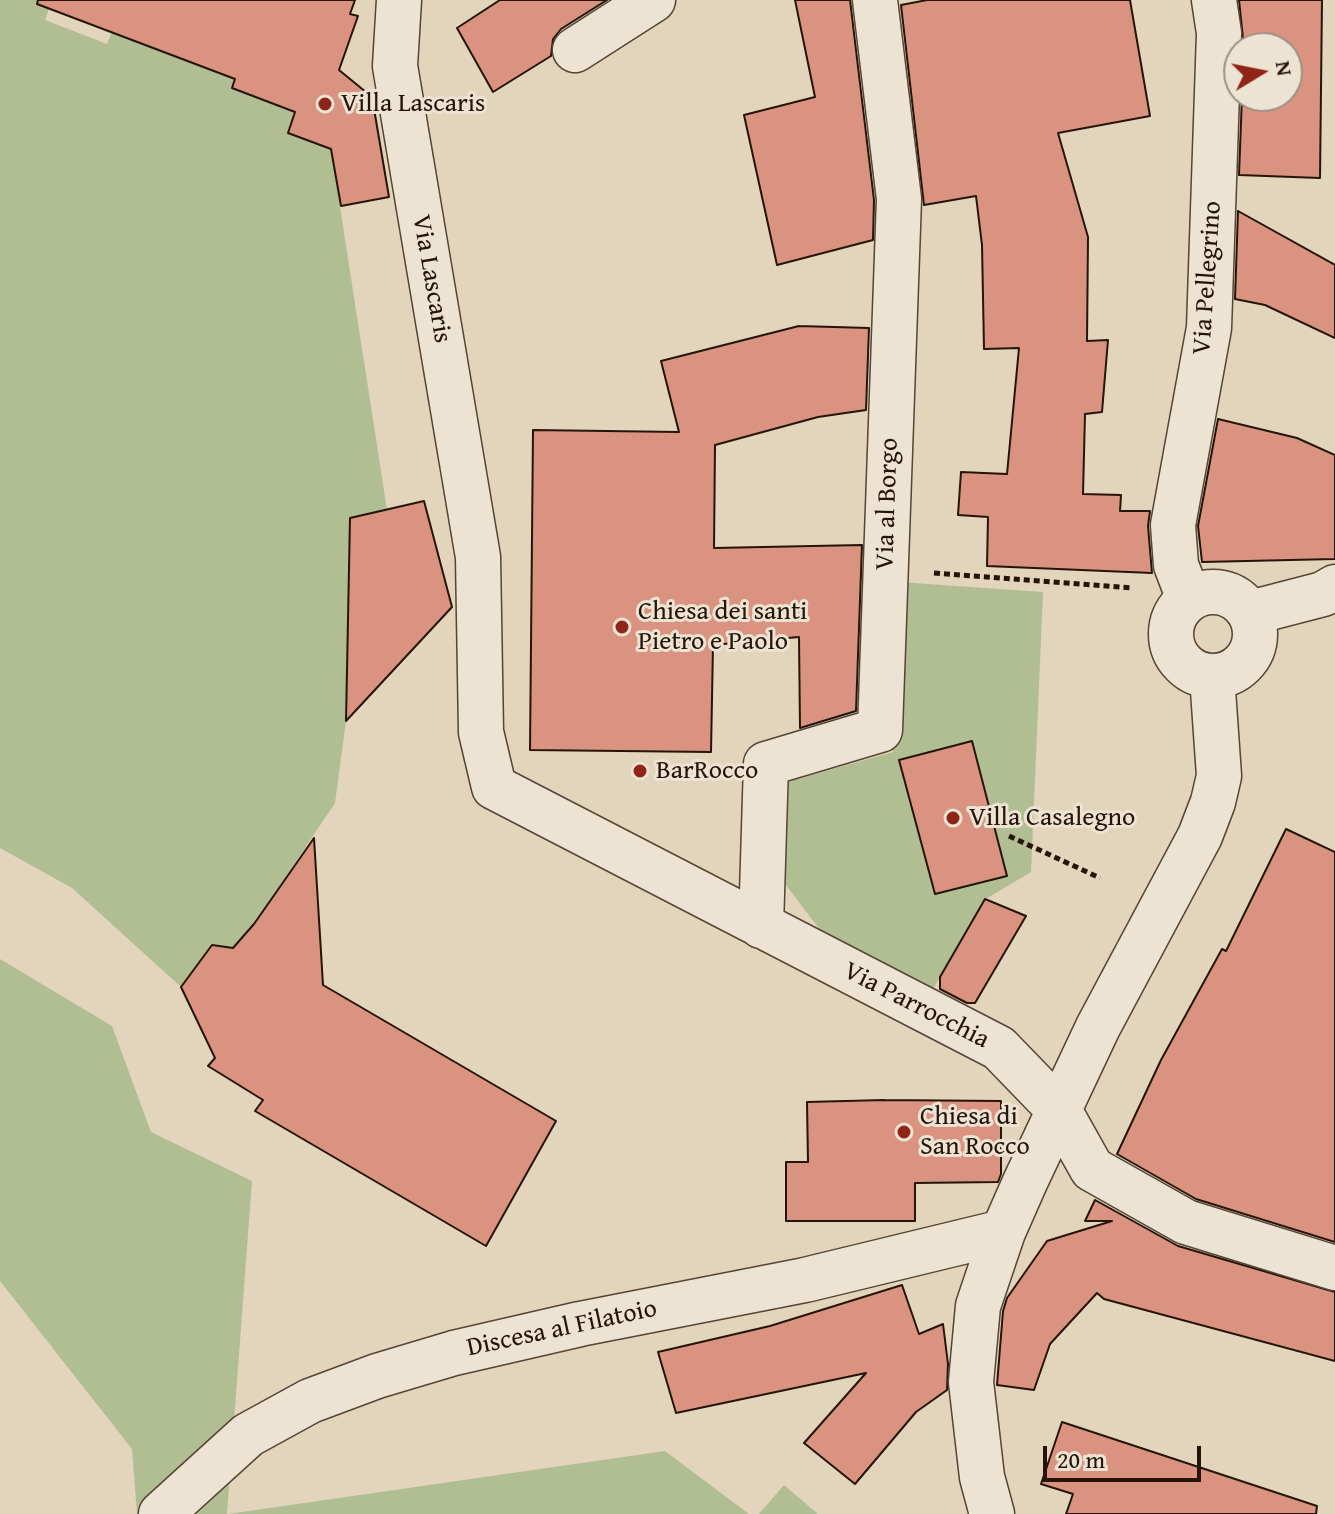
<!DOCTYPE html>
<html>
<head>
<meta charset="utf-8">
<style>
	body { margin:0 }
	#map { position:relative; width:1335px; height:1514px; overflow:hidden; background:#e3d4bc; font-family:"Gentium Book Plus",serif }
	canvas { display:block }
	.north { position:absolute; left:1223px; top:32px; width:80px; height:80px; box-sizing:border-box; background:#ede3d3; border:2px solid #9d9182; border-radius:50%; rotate:80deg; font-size:22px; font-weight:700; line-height:32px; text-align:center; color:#241508 }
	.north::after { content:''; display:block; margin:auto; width:28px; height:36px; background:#8f2418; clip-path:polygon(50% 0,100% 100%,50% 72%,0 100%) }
	.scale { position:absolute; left:1043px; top:1446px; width:158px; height:36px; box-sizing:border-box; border:4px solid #241508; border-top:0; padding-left:10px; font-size:24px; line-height:28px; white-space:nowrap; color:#241508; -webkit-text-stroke:6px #ede3d3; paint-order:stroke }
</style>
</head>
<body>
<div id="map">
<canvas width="1335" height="1514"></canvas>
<div class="north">N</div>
<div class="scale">20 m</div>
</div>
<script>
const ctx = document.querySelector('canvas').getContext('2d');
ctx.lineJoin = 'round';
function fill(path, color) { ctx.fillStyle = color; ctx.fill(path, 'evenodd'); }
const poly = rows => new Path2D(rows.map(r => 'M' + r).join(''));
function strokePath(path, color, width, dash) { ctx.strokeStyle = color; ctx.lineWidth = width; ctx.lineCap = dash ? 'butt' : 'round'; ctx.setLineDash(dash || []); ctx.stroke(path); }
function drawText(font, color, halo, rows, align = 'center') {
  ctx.font = font + ' "Gentium Book Plus",serif'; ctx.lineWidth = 6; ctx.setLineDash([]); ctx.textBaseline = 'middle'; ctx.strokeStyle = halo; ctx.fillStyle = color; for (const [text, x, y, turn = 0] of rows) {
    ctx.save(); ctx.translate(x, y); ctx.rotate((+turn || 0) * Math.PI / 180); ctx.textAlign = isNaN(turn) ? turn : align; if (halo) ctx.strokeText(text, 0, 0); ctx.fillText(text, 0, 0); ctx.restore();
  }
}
fill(poly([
	[0,0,52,0,45,20,107,44,112,32,235,79,295,112,288,133,331,149,387,510,350,518,346,721,335,803,254,924,233,948,212,946,181,987,72,888,0,848],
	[899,582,1043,592,1031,872,984,900,932,991,821,931,782,880,787,782,893,752],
	[0,959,112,1026,151,1132,252,1181,227,1514,137,1514,132,1449,0,1281],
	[665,1451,749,1514,228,1514],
	[784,1485,818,1514,759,1514]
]), '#b1bd93');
const building = poly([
	[38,0,355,0,350,14,358,16,339,70,372,97,389,197,341,206,331,149,288,133,295,112,232,88,235,79,37,4,38,0],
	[500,0,607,0,561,29,553,39,551,56,493,92,457,28,500,0],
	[795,0,850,0,874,200,873,240,777,265,744,115,815,97,795,0],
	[927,0,1130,0,1150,116,1058,133,1088,237,1087,341,1108,340,1102,412,1085,414,1083,494,1121,495,1120,511,1150,511,1148,526,1152,573,987,566,988,517,958,515,961,472,1007,474,1019,348,984,349,982,245,976,196,924,205,901,5,927,0],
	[1239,0,1322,0,1320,178,1239,175,1242,96,1287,96,1287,48,1244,48,1239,0],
	[1238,211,1335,265,1335,338,1265,305,1235,299,1238,211],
	[799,326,869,328,866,410,818,417,715,445,714,548,862,545,856,711,800,728,799,637,713,645,711,752,530,750,533,430,679,432,661,361,799,326],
	[1218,419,1297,438,1335,455,1335,559,1202,562,1198,526,1218,419],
	[424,501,452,607,346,721,350,518,424,501],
	[972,741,1007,876,935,894,899,760,972,741],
	[1286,829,1335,852,1335,1242,1196,1199,1117,1154,1161,1060,1222,949,1226,951,1286,829],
	[314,838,323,985,556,1121,486,1246,255,1111,263,1100,208,1066,215,1058,181,987,212,945,233,948,254,924,314,838],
	[985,899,1026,916,975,1003,967,1003,940,989,940,977,985,899],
	[884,1100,1001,1101,1001,1174,998,1182,915,1183,915,1221,786,1221,786,1162,808,1162,807,1102,884,1100],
	[1095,1200,1178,1246,1335,1292,1335,1361,1104,1299,1097,1293,1050,1344,1034,1390,997,1385,1003,1311,1007,1298,1047,1241,1112,1221,1085,1221,1095,1200],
	[902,1285,919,1334,943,1324,948,1364,947,1390,916,1412,855,1484,804,1443,866,1373,676,1413,658,1352,770,1326,902,1285],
	[1062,1422,1317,1506,1316,1514,1066,1514,1073,1494,1041,1484,1062,1422]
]);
fill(building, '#da9381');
strokePath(building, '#241508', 2);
const street = poly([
	[399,0,395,66,478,557,481,732,494,787,999,1048,1059,1110,1092,1169,1186,1222,1335,1268],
	[575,50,653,0],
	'1171 634a42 42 0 1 1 84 0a42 42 0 1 1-84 0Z',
	[1189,599,1176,565,1173,525,1209,328,1219,33,1214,0],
	[1250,613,1323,594,1335,587],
	[761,926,766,764,880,730,899,199,875,0],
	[161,1514,248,1435,310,1401,377,1376,454,1353,580,1324,805,1280,1003,1232],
	[992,1514,982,1477,971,1382,978,1306,1003,1232,1025,1182,1098,1027,1200,836,1213,802,1219,776,1212,676]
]);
strokePath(street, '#544535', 47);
strokePath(poly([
	[934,573,1132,588],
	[1009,836,1100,878]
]), '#241508', 5, [6, 4]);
strokePath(street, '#ede3d3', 44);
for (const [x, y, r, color] of [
	[325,104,8,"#8f2418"],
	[622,627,8,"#8f2418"],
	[640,771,8,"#8f2418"],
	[953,818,8,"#8f2418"],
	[904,1132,8,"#8f2418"]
]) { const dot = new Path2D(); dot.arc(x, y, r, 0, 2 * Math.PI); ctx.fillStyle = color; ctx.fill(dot); strokePath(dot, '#ede3d3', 3); }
drawText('26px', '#241508', '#ede3d3', [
	["Villa Lascaris",341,104],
	["Chiesa dei santi",638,612],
	["Pietro e Paolo",638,642],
	["BarRocco",656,771],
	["Villa Casalegno",969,818],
	["Chiesa di",920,1117],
	["San Rocco",920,1147]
], 'left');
drawText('26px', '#241508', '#ede3d3', [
	["Via Pellegrino",1208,278,-86],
	["Via Lascaris",431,279,80],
	["Via al Borgo",888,504,-88],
	["Via Parrocchia",916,1006,27],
	["Discesa al Filatoio",562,1329,-12]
]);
</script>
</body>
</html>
